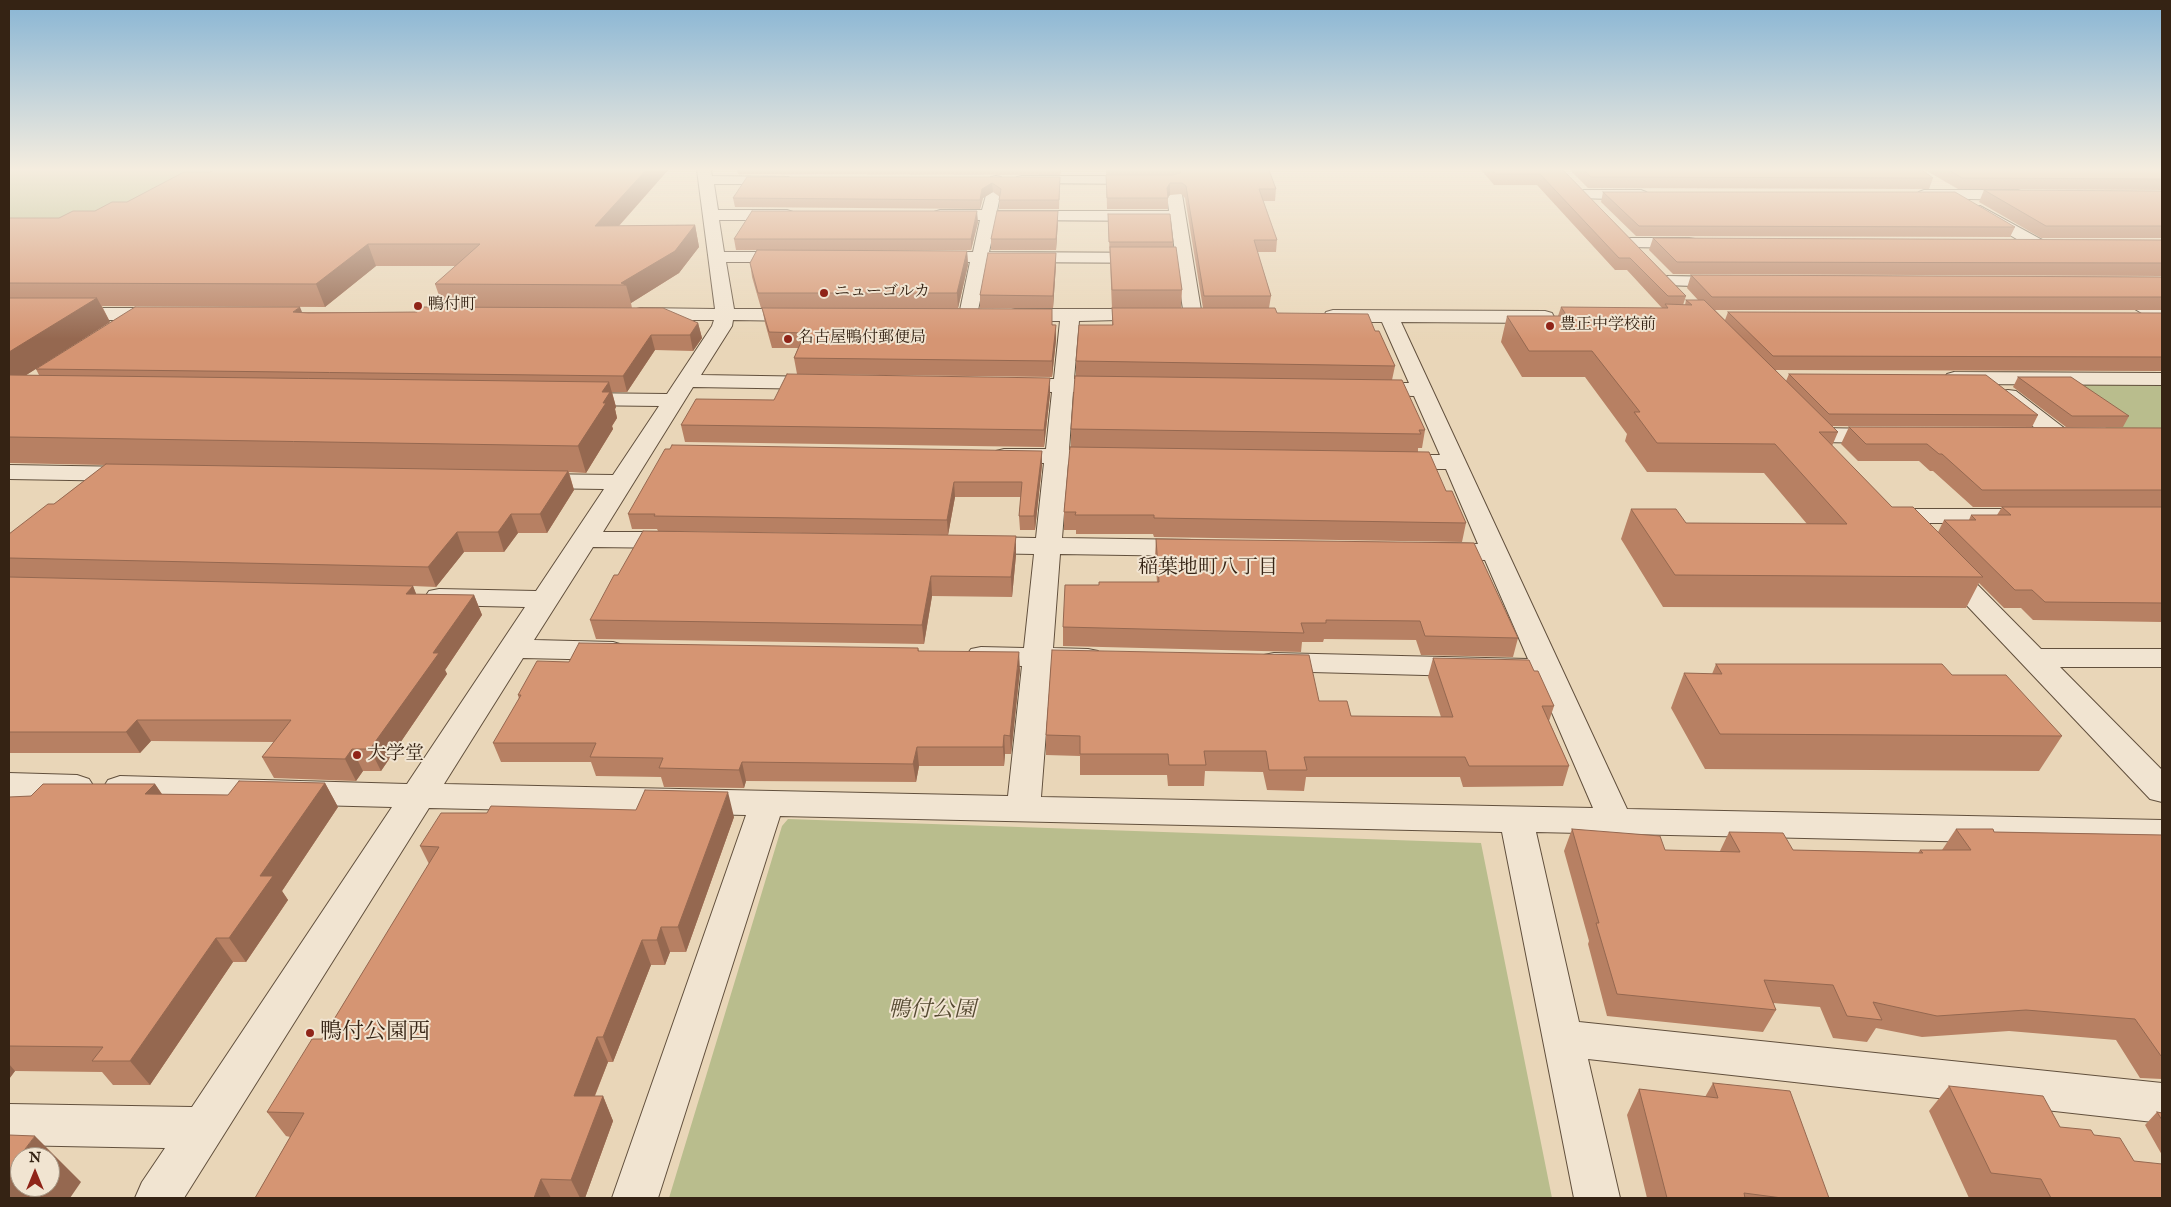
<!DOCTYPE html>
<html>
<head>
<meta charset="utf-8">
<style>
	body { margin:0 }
	#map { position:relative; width:2171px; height:1207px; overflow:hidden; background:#e9d6b8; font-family:"IM FELL English",serif }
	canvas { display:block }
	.frame { position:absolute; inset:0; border:10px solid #352314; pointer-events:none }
	.north { position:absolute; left:10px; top:1147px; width:50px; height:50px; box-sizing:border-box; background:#f1e4d1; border:1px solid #a69785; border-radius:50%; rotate:0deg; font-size:14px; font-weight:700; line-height:20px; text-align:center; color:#352314 }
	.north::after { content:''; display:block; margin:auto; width:18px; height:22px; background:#8f2418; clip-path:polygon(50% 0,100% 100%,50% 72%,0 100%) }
</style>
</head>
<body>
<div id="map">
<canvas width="2171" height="1207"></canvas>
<div class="frame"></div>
<div class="north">N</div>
</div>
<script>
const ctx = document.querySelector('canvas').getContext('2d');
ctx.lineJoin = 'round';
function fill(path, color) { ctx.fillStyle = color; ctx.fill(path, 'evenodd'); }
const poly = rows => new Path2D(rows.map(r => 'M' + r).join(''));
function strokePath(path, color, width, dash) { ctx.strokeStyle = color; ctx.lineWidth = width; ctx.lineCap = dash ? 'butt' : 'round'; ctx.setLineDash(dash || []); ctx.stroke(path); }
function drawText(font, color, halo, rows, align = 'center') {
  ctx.font = font + ' "IM FELL English","Noto Serif JP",serif'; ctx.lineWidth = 4; ctx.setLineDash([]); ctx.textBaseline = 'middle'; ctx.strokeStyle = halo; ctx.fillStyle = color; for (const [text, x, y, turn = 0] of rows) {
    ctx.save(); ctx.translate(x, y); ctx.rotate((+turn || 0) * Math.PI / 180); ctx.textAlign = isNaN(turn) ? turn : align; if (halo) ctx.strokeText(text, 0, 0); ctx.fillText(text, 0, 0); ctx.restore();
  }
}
fill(poly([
	[9,170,212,170,165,196,9,238],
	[2043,383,2162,383,2162,433,2112,432],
	[788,819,1481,843,1552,1198,669,1198,782,826]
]), '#b9bd8d');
const minor = poly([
	[697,170,711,170,712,176,789,177,791,180,789,183,784,184,714,184,718,210,787,210,793,212,795,215,793,218,787,220,719,220,724,252,791,252,797,253,800,257,797,261,791,262,726,262,734,309,800,309,807,311,809,315,807,319,800,321,733,320,732,326,701,375,821,377,828,379,831,383,828,387,821,389,693,387,603,532,676,532,685,535,689,540,685,545,676,548,593,547,534,640,613,642,623,645,627,651,623,657,613,660,523,658,444,784,1008,796,1022,666,981,665,971,663,966,656,971,649,981,647,1024,648,1034,554,979,553,970,550,966,545,970,540,979,537,1036,538,1044,463,1004,463,996,461,992,456,996,451,1004,449,1046,449,1052,392,1011,391,1004,389,1001,385,1004,381,1011,379,1054,379,1060,321,1015,321,1008,319,1006,315,1008,311,1015,309,1150,309,1157,311,1159,315,1157,319,1079,321,1074,379,1111,380,1118,382,1121,386,1118,390,1111,392,1073,392,1069,450,1106,450,1114,452,1118,457,1114,462,1106,464,1068,464,1062,538,1193,540,1202,543,1206,548,1202,553,1193,556,1060,554,1053,648,1088,649,1098,651,1103,658,1098,665,1088,667,1051,667,1041,797,1593,808,1537,678,1274,671,1264,669,1259,662,1264,655,1274,653,1528,659,1485,560,1441,559,1432,556,1428,551,1432,546,1441,543,1478,544,1446,469,1396,469,1388,467,1384,462,1388,457,1396,455,1440,455,1414,396,1369,395,1362,393,1358,389,1362,385,1369,383,1409,383,1382,322,1333,322,1326,320,1324,316,1326,312,1333,310,1545,311,1552,313,1554,317,1552,321,1545,323,1401,322,1627,809,2162,820,2162,846,1536,832,1579,1022,2162,1083,2162,1123,1588,1059,1620,1198,1574,1198,1502,832,780,816,658,1198,612,1198,746,815,429,808,184,1198,135,1198,142,1182,165,1148,9,1145,9,1104,192,1107,392,807,120,800,108,796,103,788,108,780,120,776,407,784,525,607,439,605,429,603,425,597,429,591,439,589,536,591,604,489,535,488,527,486,523,481,527,476,535,474,613,475,659,406,578,405,570,404,567,399,570,394,578,393,667,394,712,326,714,320,640,320,633,318,631,314,633,310,640,308,715,309,697,170],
	[1164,170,1178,170,1202,316,1200,320,1193,322,1186,320,1184,316,1176,263,988,262,977,315,975,319,968,321,961,319,959,315,970,262,931,262,925,261,922,257,925,253,931,252,973,252,980,220,940,220,934,218,932,215,934,212,940,210,982,210,991,177,996,176,1001,177,1003,180,997,211,1169,211,1164,170],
	[996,220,1171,221,1175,253,989,252,996,220],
	[1022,176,1144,176,1149,177,1151,180,1149,183,1144,184,1017,183,1015,180,1017,177,1022,176],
	[1584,190,1641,190,1646,192,1649,195,1646,198,1641,200,1579,198,1576,195,1579,192,1584,190],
	[1924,190,2018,190,2023,192,2026,195,2023,198,2018,200,1919,198,1916,195,1919,192,1924,190],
	[1980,206,2066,253,2069,257,2066,261,2060,262,2054,261,1974,214,1972,211,1974,208,1980,206],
	[1631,238,1689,238,1695,239,1697,243,1695,247,1689,248,1625,247,1623,243,1625,239,1631,238],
	[1668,276,1726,277,1732,278,1735,282,1732,286,1726,287,1662,285,1659,281,1662,277,1668,276],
	[2119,287,2125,288,2162,309,2162,323,2155,321,2113,296,2110,292,2113,288,2119,287],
	[9,308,160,308,167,310,169,314,167,318,160,320,9,320,9,308],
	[1954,372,2162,373,2162,385,1954,384,1947,382,1944,378,1947,374,1954,372],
	[2008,390,2016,391,2068,431,2071,436,2068,441,2060,443,2052,441,2000,401,1997,396,2000,391,2008,390],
	[1818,428,1883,429,1891,431,1894,436,1891,441,1883,443,1818,442,1810,440,1807,435,1810,430,1818,428],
	[9,465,132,467,140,469,144,474,140,479,132,481,9,479,9,465],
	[1896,509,2007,509,2016,511,2019,516,2016,521,2007,523,1896,523,1887,521,1884,516,1887,511,1896,509],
	[1947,561,1956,563,2041,649,2162,649,2162,667,2060,667,2162,770,2162,802,2150,799,1938,575,1934,569,1938,563,1947,561],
	[9,773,77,775,89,779,94,787,89,795,77,799,9,797,9,773]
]);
strokePath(minor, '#62503d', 2);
fill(minor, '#f1e4d1');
fill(poly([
	[214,170,668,170,619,226,695,225,699,247,679,273,631,303,632,308,698,323,702,338,693,351,655,350,627,392,612,392,616,407,615,409,617,418,612,426,613,429,586,473,569,472,574,490,547,533,518,533,504,552,464,552,436,587,413,586,416,594,474,595,482,615,445,670,447,674,381,771,363,771,356,781,274,778,262,757,274,742,151,741,140,753,9,753,9,534,54,504,105,465,9,463,9,218,59,218,95,211,127,202],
	[376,266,456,266,435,284,443,307,417,312,302,312,36,369,39,375,26,375,110,322,102,306,325,307],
	[737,170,1061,170,1060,175,738,174],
	[1106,170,1269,170,1276,189,1275,201,1263,201,1277,240,1276,252,1257,252,1271,296,1269,308,1277,313,1375,331,1395,366,1392,380,1425,430,1422,448,1418,448,1418,452,1446,491,1466,523,1462,542,1154,537,1153,534,1076,534,1076,530,1064,530,1064,512,1071,447,1071,429,1076,376,1076,361,1112,325,1112,309,1108,214,1173,242,1173,247,1182,290,1181,308,1203,308,1185,198,1181,194,1170,195,1168,197,1168,209,1107,209],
	[1481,170,1563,170,1686,296,1683,305,1685,305,1686,300,1698,300,1687,288,1691,275,2162,277,2162,310,1715,310,1725,320,1728,312,2162,313,2162,371,1775,370,1786,381,1789,374,2038,415,2032,427,1832,426,1838,432,1832,446,1892,507,1938,532,1944,520,1969,520,1971,515,1997,515,2002,507,1973,507,1933,471,1930,471,1919,461,1858,461,1841,444,1849,427,2162,428,2162,622,2033,620,2021,608,2004,608,1979,583,1966,608,1663,607,1621,539,1631,509,1686,523,1807,524,1764,473,1647,472,1625,441,1627,434,1585,377,1522,377,1501,342,1507,316,1558,316,1561,307,1662,308,1627,270,1615,270,1537,185,1494,185],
	[1570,170,1922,170,1933,178,1929,189,1588,188],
	[1925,170,2162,170,2162,238,2041,238,1979,202,1984,190,2162,191,2162,190,1958,189],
	[1060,177,1059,209,999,209,1000,197,993,192,983,198,980,209,735,207,733,198],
	[1603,192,2015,227,2010,237,1636,236,1601,202],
	[978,222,971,250,806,250,967,251,968,265,958,308,1056,325,1056,340,1052,377,797,374,794,358,798,348,772,348,765,323,762,308,761,308,752,277,750,263,757,250,736,250,734,239],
	[1058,222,1056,250,991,250,991,239],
	[1653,238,2162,240,2162,276,1673,274,1649,250],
	[1056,253,1056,265,1053,308,980,308,980,295],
	[2018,377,2129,416,2123,427,2066,427,2013,387],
	[1050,394,1044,447,685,442,681,425,774,400],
	[1042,451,1042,465,1035,530,1020,530,1019,516,1021,497,955,497,948,535,658,531,657,529,632,529,628,514],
	[1156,539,1518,638,1513,657,1421,655,1416,640,1324,639,1323,642,1302,642,1301,652,1063,646,1063,627,1099,585,1157,582,1155,557],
	[1016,555,1012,597,932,596,924,644,596,639,590,620],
	[918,648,919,651,1020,670,1011,754,1005,754,1004,766,919,766,916,782,746,781,744,788,664,787,661,777,596,776,591,762,501,762,493,743,519,699,518,695,569,662],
	[1433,658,1534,671,1554,706,1549,721,1569,766,1563,786,1463,787,1460,777,1306,777,1304,791,1267,790,1263,772,1205,771,1204,786,1168,786,1167,775,1080,775,1080,756,1046,755,1046,735,1319,701,1351,716,1441,717,1428,677],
	[1716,664,1952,675,2062,736,2039,771,1705,769,1671,708,1684,673,1712,674],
	[325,783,338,807,282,891,288,900,246,962,233,962,150,1085,113,1085,102,1072,15,1071,9,1079,9,797,19,797,155,784,162,794,228,795],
	[734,817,686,952,670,952,665,965,651,965,613,1062,608,1062,595,1096,603,1096,613,1121,585,1198,255,1198,290,1137,286,1136,267,1112,322,1039,429,864,420,846],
	[1572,829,1665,850,1720,851,1729,832,1793,850,1918,853,1920,850,1942,850,1956,829,1994,832,2162,835,2162,1079,2140,1078,2116,1040,2009,1031,1922,1037,1876,1028,1867,1042,1833,1038,1820,1007,1773,1003,1776,1010,1763,1032,1607,1016,1588,944,1589,941,1564,851],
	[1713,1083,1829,1198,1647,1198,1627,1115,1639,1089,1705,1097],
	[1949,1086,2060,1127,2094,1135,2134,1161,2162,1198,1969,1198,1929,1111],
	[2157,1112,2162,1113,2162,1155,2145,1125]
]), '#b78063');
fill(poly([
	[646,170,668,170,600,247,595,226],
	[992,183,993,192,983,198,980,209,980,200,982,189],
	[1170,183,1170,195,1167,198,1167,188],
	[977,211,978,222,971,250,971,239],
	[1058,211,1058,222,1056,250,1056,239],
	[695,225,699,247,679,273,631,303,626,285,621,283],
	[368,244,376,266,325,307,316,284],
	[967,251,968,265,958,308,957,293],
	[1056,253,1056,265,1053,308,1053,296],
	[97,298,110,322,9,386,9,352],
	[300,307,306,322,293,312],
	[698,323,702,338,693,351,690,335],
	[1056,325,1056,340,1052,377,1052,361],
	[651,335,655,350,627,392,623,376],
	[1050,378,1050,394,1044,447,1044,430],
	[609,382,616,407,615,409,617,418,612,426,613,429,586,473,578,446,602,392],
	[1042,451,1042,465,1035,530,1034,516],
	[568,471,574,490,547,533,540,514],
	[954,482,955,497,948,535,947,520],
	[511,514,518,533,504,552,498,532],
	[457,532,464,552,436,587,428,567],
	[1016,536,1016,555,1012,597,1011,577],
	[931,576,932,596,924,644,922,625],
	[413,586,421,606,406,594],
	[474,595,482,615,445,670,447,674,381,771,370,749,433,653],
	[1019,652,1020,670,1011,754,1010,736],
	[137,720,151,741,140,753,126,732],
	[1004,735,1005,754,1004,766,1003,747],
	[917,747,919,766,916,782,913,764],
	[352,749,363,771,356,781,345,759],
	[742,762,746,781,744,788,739,770],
	[325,783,338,807,282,891,288,900,246,962,229,938,260,876],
	[155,784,171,808,145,794],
	[728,792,734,817,686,952,678,927],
	[661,927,670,952,665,965,657,940],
	[216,938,233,962,150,1085,130,1061],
	[642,940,651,965,613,1062,603,1037],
	[597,1037,608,1062,585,1120,574,1096],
	[9,1064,15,1071,9,1079],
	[603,1096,613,1121,585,1198,580,1198,571,1180],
	[35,1136,81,1182,70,1198,9,1198,9,1170],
	[20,1157,50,1157,50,1187,20,1187],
	[541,1179,551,1198,534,1198]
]), '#956850');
const building = poly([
	[214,170,646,170,595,226,695,225,675,251,621,283,626,285,435,284,480,244,368,244,316,284,9,283,9,218,59,218,73,211,95,211,112,202,127,202,184,172,211,172,214,170],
	[1181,170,1269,170,1276,189,1259,189,1277,240,1254,240,1271,296,1204,296,1186,186,1182,183,1170,183,1167,188,1168,198,1107,198,1106,175,1173,175,1180,173,1181,170],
	[1492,170,1563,170,1686,296,1668,296,1630,258,1619,258,1540,174,1496,174,1492,170],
	[1584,170,1922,170,1933,178,1591,177,1584,170],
	[1949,170,2162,170,2162,179,1962,178,1949,170],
	[747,177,1060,177,1059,200,999,200,1001,189,992,183,982,189,980,200,733,198,747,177],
	[1984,190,2162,191,2162,226,2046,226,1984,190],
	[1603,192,1955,192,2015,227,1639,226,1603,192],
	[752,211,977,211,971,239,734,239,752,211],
	[997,211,1058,211,1056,239,991,239,997,211],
	[1108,214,1170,214,1173,242,1109,242,1108,214],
	[1653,238,2162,240,2162,263,1677,262,1653,238],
	[1110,247,1176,247,1182,290,1112,290,1110,247],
	[757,250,967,251,957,293,758,293,750,263,757,250],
	[988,253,1056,253,1053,296,980,295,988,253],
	[1691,275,2162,277,2162,297,1712,297,1691,275],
	[9,298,97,298,9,352,9,298],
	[1686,300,1704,300,1838,432,1819,432,1892,507,1913,507,1983,577,1675,575,1631,509,1676,509,1686,523,1847,524,1775,444,1657,443,1634,412,1640,412,1592,351,1529,351,1507,316,1567,316,1561,307,1668,308,1665,304,1692,305,1686,300],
	[135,307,300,307,293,312,308,313,417,312,422,307,663,308,698,323,690,335,651,335,623,376,36,369,135,307],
	[762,308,1052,309,1052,325,1056,325,1052,361,794,358,805,333,769,332,762,308],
	[1112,308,1275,308,1277,313,1368,314,1375,331,1379,331,1395,366,1076,361,1079,325,1113,325,1112,308],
	[1728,312,2162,313,2162,357,1773,356,1728,312],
	[787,374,1050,378,1044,430,681,425,696,399,774,400,787,374],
	[1789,374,1986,375,2038,415,1829,414,1789,374],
	[9,375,609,382,602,392,610,392,603,403,606,403,578,446,9,437,9,375],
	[1075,376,1402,380,1425,430,1419,430,1421,434,1071,429,1075,376],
	[2018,377,2071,377,2129,416,2072,416,2018,377],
	[1849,427,2162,428,2162,490,1982,490,1942,454,1939,454,1927,444,1866,444,1849,427],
	[672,445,1042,451,1034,516,1019,516,1022,482,954,482,947,520,654,516,655,514,628,514,665,449,670,449,672,445],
	[1070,447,1429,452,1446,491,1452,491,1466,523,1154,518,1154,515,1075,515,1076,512,1064,512,1070,447],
	[106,464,568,471,540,514,511,514,498,532,457,532,428,567,9,558,9,534,48,504,54,504,106,464],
	[2002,507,2162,507,2162,603,2045,602,2032,590,2015,590,1944,520,1976,520,1971,515,2011,515,2002,507],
	[643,531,1016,536,1011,577,931,576,922,625,590,620,614,575,618,575,643,531],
	[1156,539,1474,543,1518,638,1425,636,1420,621,1326,620,1326,623,1301,623,1304,633,1063,627,1065,585,1099,585,1099,582,1159,582,1156,539],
	[9,577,413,586,406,594,474,595,433,653,439,653,370,749,352,749,345,759,262,757,291,720,137,720,126,732,9,732,9,577],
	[579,643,918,648,918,651,1019,652,1010,736,1004,735,1003,747,917,747,913,764,742,762,739,770,659,768,663,758,590,757,596,743,493,743,521,695,518,695,537,661,569,662,579,643],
	[1052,650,1309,655,1319,701,1347,701,1351,716,1453,717,1433,658,1529,660,1534,671,1538,671,1554,706,1542,706,1569,766,1469,766,1465,757,1304,757,1307,770,1269,770,1266,751,1204,751,1206,765,1169,765,1168,754,1080,754,1080,736,1046,735,1052,650],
	[1716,664,1942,664,1952,675,2006,675,2062,736,1720,734,1684,673,1722,674,1716,664],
	[239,781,325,783,260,876,273,876,229,938,216,938,130,1061,92,1061,103,1047,9,1046,9,797,31,796,43,784,155,784,145,794,228,795,239,781],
	[645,790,728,792,678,927,661,927,657,940,642,940,603,1037,597,1037,574,1096,603,1096,571,1180,541,1179,534,1198,255,1198,304,1113,267,1112,312,1039,322,1039,439,847,420,846,441,813,487,813,491,806,636,810,645,790],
	[1572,829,1660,836,1665,850,1740,852,1729,832,1783,833,1793,850,1923,853,1920,850,1971,850,1956,829,1993,829,1994,832,2162,835,2162,1056,2161,1056,2135,1019,2026,1010,1937,1016,1873,1002,1882,1020,1847,1016,1833,985,1764,980,1776,1010,1617,994,1596,923,1599,923,1572,829],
	[1713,1083,1790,1091,1829,1198,1782,1198,1744,1193,1745,1198,1667,1198,1639,1089,1718,1098,1713,1083],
	[1949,1086,2043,1096,2060,1127,2091,1130,2094,1135,2120,1138,2134,1161,2162,1164,2162,1198,2051,1198,2041,1179,1991,1173,1949,1086],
	[2157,1112,2162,1113,2162,1120,2157,1112],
	[9,1135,35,1136,9,1170,9,1135]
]);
fill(building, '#d59573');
strokePath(building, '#956850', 1);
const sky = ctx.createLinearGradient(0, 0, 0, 339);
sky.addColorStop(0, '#88b5d4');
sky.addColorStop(0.5, '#f5eddf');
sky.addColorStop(1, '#f5eddf00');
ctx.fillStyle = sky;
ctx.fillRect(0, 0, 2171, 339);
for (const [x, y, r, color] of [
	[824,293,5,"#8f2418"],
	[418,306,5,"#8f2418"],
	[1550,326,5,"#8f2418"],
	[788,339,5,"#8f2418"],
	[357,755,5,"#8f2418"],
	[310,1033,5,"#8f2418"]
]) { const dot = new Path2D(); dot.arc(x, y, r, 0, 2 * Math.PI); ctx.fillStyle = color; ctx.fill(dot); strokePath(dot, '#f1e4d1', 2); }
drawText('16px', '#352314', '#f1e4d1', [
	["ニューゴルカ",834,293],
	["鴨付町",428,306],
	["豊正中学校前",1560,326],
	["名古屋鴨付郵便局",798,339]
], 'left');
drawText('19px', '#352314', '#f1e4d1', [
	["大学堂",367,755]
], 'left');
drawText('20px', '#352314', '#f1e4d1', [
	["稲葉地町八丁目",1208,569]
]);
drawText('italic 22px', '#564a32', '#f1e4d1', [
	["鴨付公園",932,1011]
]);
drawText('22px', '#352314', '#f1e4d1', [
	["鴨付公園西",320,1033]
], 'left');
</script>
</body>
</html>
